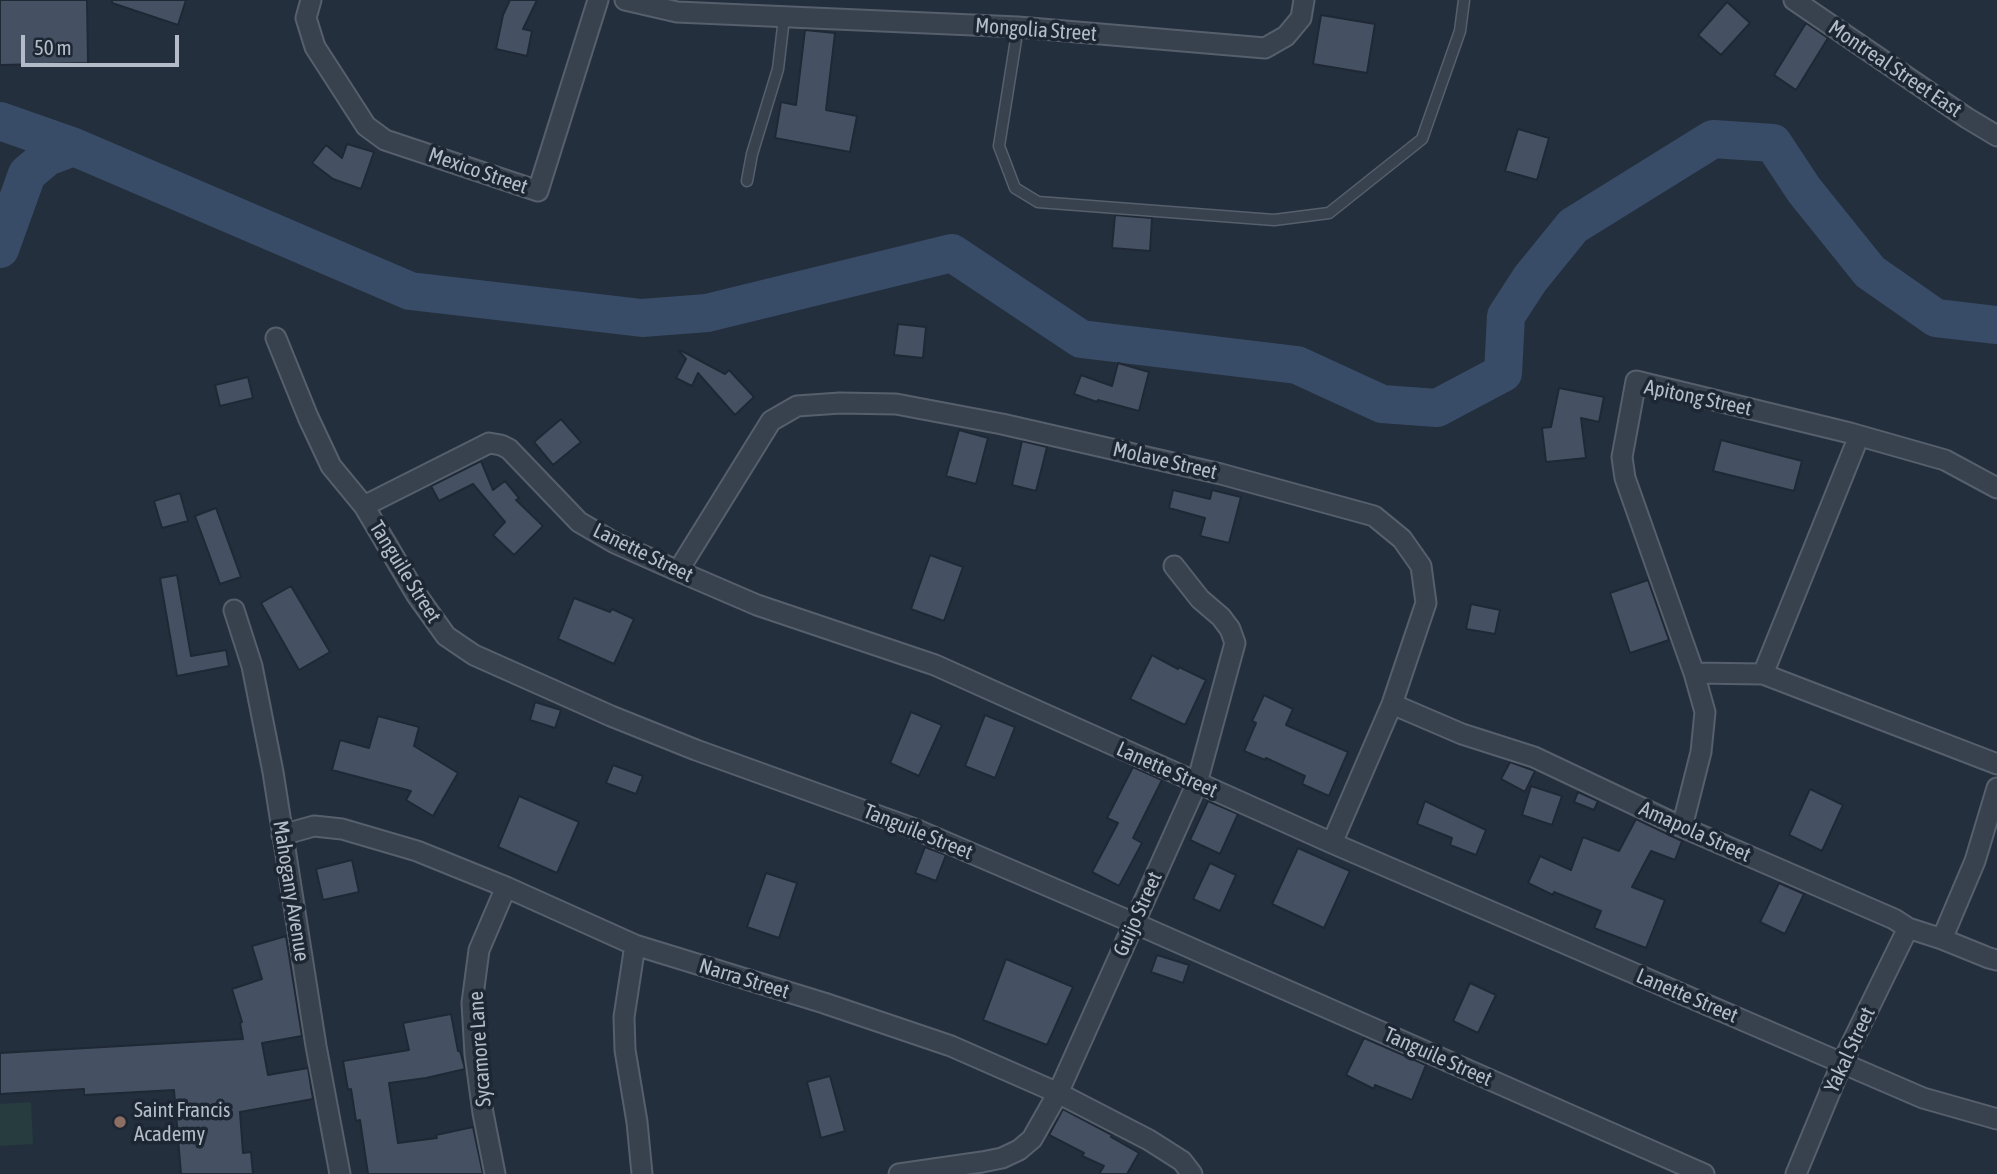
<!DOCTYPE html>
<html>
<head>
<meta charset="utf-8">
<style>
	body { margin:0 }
	#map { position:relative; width:1997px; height:1174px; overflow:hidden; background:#242f3e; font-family:"Asap Condensed",sans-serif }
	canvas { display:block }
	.scale { position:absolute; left:21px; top:35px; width:158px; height:32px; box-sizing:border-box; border:4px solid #b4bcc9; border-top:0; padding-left:9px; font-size:21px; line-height:24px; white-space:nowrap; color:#b4bcc9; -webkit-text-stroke:5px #1d2633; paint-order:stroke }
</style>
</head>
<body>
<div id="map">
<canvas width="1997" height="1174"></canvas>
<div class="scale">50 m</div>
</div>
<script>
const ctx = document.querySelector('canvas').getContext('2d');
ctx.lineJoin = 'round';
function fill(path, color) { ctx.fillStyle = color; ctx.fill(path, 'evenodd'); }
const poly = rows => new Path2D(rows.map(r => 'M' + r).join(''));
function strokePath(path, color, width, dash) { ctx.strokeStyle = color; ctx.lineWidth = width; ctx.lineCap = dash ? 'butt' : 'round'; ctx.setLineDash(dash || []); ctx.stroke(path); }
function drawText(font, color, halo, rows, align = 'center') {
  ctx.font = font + ' "Asap Condensed",sans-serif'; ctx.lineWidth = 7; ctx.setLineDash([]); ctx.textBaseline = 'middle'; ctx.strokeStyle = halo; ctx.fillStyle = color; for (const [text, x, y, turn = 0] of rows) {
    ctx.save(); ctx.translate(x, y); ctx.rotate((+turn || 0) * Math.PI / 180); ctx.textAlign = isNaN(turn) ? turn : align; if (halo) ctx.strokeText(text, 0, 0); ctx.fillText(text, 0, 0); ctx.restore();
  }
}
fill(poly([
	[31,1102,33,1144,0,1146,0,1104]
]), '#263c3f');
strokePath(poly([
	[0,121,74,147,410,291,642,318,707,313,952,253,1081,339,1297,365,1382,404,1437,408,1503,373,1506,316,1530,279,1573,226,1713,139,1773,143,1804,190,1870,272,1936,318,1997,325],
	[0,249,27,174,47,157,74,147]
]), '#394c67', 38);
const building = poly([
	[0,0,87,0,88,63,0,65,0,0],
	[112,0,186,0,178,25,112,3,112,0],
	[510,0,537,0,523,29,532,31,527,56,496,49,503,15,510,0],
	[1727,2,1750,23,1721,55,1698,35,1727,2],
	[1321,15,1375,24,1367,73,1313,64,1321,15],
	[1806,23,1828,38,1796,90,1774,75,1806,23],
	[805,30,835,33,826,110,857,116,850,152,775,138,781,102,796,105,805,30],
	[1518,129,1549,138,1537,180,1505,171,1518,129],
	[347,144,374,152,361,189,333,179,312,163,326,145,342,158,347,144],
	[1115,215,1152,218,1150,251,1112,248,1115,215],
	[898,324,926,327,923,358,894,355,898,324],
	[680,350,725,374,729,370,754,397,735,415,698,373,692,386,676,378,686,359,679,351,680,350],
	[1118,363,1149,372,1139,411,1098,400,1097,402,1074,394,1081,375,1112,386,1118,363],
	[248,377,253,398,220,406,215,385,248,377],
	[1559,388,1604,397,1599,422,1581,418,1586,458,1546,462,1542,428,1551,427,1559,388],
	[561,419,581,442,553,465,534,442,561,419],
	[959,430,988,438,976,484,946,476,959,430],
	[1721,440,1802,461,1794,491,1713,471,1721,440],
	[1022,441,1047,447,1036,491,1012,485,1022,441],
	[481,461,493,490,505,481,519,498,516,500,543,526,514,555,493,535,505,522,473,484,439,501,431,486,481,461],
	[1173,490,1210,499,1212,490,1241,497,1229,543,1200,536,1205,518,1169,508,1173,490],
	[180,493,188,521,162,528,154,501,180,493],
	[216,508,241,577,220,584,195,516,216,508],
	[930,555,963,567,944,621,911,609,930,555],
	[177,575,191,656,226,650,229,666,177,676,160,578,177,575],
	[1648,580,1669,640,1630,653,1610,593,1648,580],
	[291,586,330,652,299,670,261,603,291,586],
	[574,598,610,612,612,609,634,619,614,664,558,639,574,598],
	[1471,604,1500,610,1495,634,1466,629,1471,604],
	[1152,655,1178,669,1179,667,1206,680,1185,725,1130,699,1152,655],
	[1264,695,1293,709,1286,725,1348,752,1329,796,1302,784,1305,776,1266,758,1265,760,1244,751,1256,723,1252,721,1264,695],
	[535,702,561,710,555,728,530,720,535,702],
	[911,712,942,725,919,776,890,763,911,712],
	[985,715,1015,727,995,778,965,766,985,715],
	[378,716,419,727,414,746,458,773,433,816,406,800,411,791,332,770,340,740,369,748,378,716],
	[1510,762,1535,771,1525,792,1501,779,1510,762],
	[613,765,643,776,636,794,606,783,613,765],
	[1133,767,1162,780,1133,838,1142,843,1119,886,1092,872,1118,823,1107,818,1133,767],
	[1531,786,1562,796,1552,825,1522,815,1531,786],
	[1810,789,1843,805,1822,851,1789,835,1810,789],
	[1578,792,1598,801,1594,810,1574,802,1578,792],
	[519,796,579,822,557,873,498,847,519,796],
	[1208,801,1238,814,1220,854,1190,840,1208,801],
	[1425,801,1486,830,1476,855,1450,845,1452,838,1417,824,1425,801],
	[1636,819,1682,841,1675,860,1651,851,1632,887,1665,900,1646,948,1594,928,1601,911,1554,892,1553,895,1528,883,1540,856,1571,870,1583,837,1619,851,1636,819],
	[925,847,946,855,936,881,915,873,925,847],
	[1298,848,1350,871,1324,928,1272,904,1298,848],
	[352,860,359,892,323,900,316,869,352,860],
	[1210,863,1236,875,1220,911,1193,899,1210,863],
	[766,873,797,883,779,938,747,927,766,873],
	[1779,883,1804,894,1785,934,1760,922,1779,883],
	[286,936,302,1036,262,1043,268,1075,308,1068,313,1099,240,1112,243,1153,251,1152,253,1174,181,1174,174,1090,84,1095,84,1089,0,1094,0,1053,243,1039,240,1023,242,1022,232,989,262,979,252,946,286,936],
	[1157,955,1189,965,1183,983,1151,972,1157,955],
	[1006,959,1073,987,1047,1045,983,1020,1006,959],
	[1470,983,1496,995,1478,1033,1453,1021,1470,983],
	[451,1014,458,1051,460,1051,465,1069,426,1078,389,1083,398,1143,437,1138,436,1135,473,1127,483,1174,368,1174,360,1120,356,1121,351,1089,348,1090,343,1061,409,1050,403,1023,451,1014],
	[1364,1038,1426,1065,1412,1100,1375,1085,1374,1089,1346,1075,1364,1038],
	[830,1076,845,1131,821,1138,807,1082,830,1076],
	[1063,1109,1112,1135,1111,1137,1139,1153,1127,1174,1099,1174,1104,1166,1082,1156,1084,1153,1049,1135,1063,1109]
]);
fill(building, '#455162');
strokePath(building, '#1f2835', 2);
const service = poly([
	[1018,27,999,146,1015,188,1038,202,1274,220,1329,213,1422,139,1460,31,1464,0],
	[747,181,752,154,778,69,784,18]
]);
const minor = poly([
	[311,0,306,18,315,47,366,126,385,140,538,191,598,0],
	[625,0,677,12,1018,27,1265,48,1286,36,1301,18,1304,0],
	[1794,0,1967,118,1997,136],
	[276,338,308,417,331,466,364,506,416,594,446,636,474,655,611,716,696,750,915,829,1134,923,1704,1174],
	[364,506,489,443,501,445,509,449,579,522,615,543,678,571,757,605,935,665,1332,843,1923,1098,1997,1119],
	[678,571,771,421,797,406,840,403,896,404,1002,424,1221,474,1374,516,1402,539,1421,566,1426,603,1392,704,1332,843],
	[234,610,252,666,273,772,316,1046,340,1174],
	[1694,673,1763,674,1997,764],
	[1763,674,1859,436],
	[1392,704,1462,734,1534,757,1682,827,1894,919,1908,928,1942,939,1989,958,1997,960],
	[1682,827,1701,752,1705,712,1694,673,1625,478,1622,457,1636,381,1850,433,1945,460,1997,488],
	[282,835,314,826,342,829,417,851,506,887,635,945,824,1003,951,1046,1058,1093,1149,1140,1182,1161,1192,1174],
	[1942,939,1975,861,1997,788],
	[635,945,624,1017,625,1050,637,1122,642,1174],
	[495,1174,483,1113,475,1054,472,1003,479,950,506,887],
	[899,1174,982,1162,1002,1158,1019,1150,1032,1139,1058,1093,1197,783,1235,643,1230,629,1221,617,1200,599,1174,566],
	[1796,1174,1842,1063,1908,928]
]);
strokePath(service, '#565f6c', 13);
strokePath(minor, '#565f6c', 23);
strokePath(service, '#38414e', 10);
strokePath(minor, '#38414e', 19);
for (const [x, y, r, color] of [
	[120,1122,7,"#8d6e63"]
]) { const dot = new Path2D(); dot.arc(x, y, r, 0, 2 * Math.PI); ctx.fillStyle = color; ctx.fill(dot); strokePath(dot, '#1d2633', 2.5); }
drawText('21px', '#b4bcc9', '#1d2633', [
	["Mongolia Street",1036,30,4],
	["Montreal Street East",1895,69,34],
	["Mexico Street",478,171,19],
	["Apitong Street",1698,398,12],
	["Molave Street",1165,461,13],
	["Lanette Street",643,553,26],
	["Tanguile Street",405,572,58],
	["Lanette Street",1167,770,24],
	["Tanguile Street",918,832,22],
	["Amapola Street",1695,832,24],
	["Mahogany Avenue",291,891,81],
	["Guijo Street",1138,914,-66],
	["Narra Street",744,979,17],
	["Lanette Street",1687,996,23],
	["Sycamore Lane",480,1049,-94],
	["Yakal Street",1850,1050,-65],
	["Tanguile Street",1438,1057,24]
]);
drawText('21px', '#b4bcc9', '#1d2633', [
	["Saint Francis",134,1110],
	["Academy",134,1134]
], 'left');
</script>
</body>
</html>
